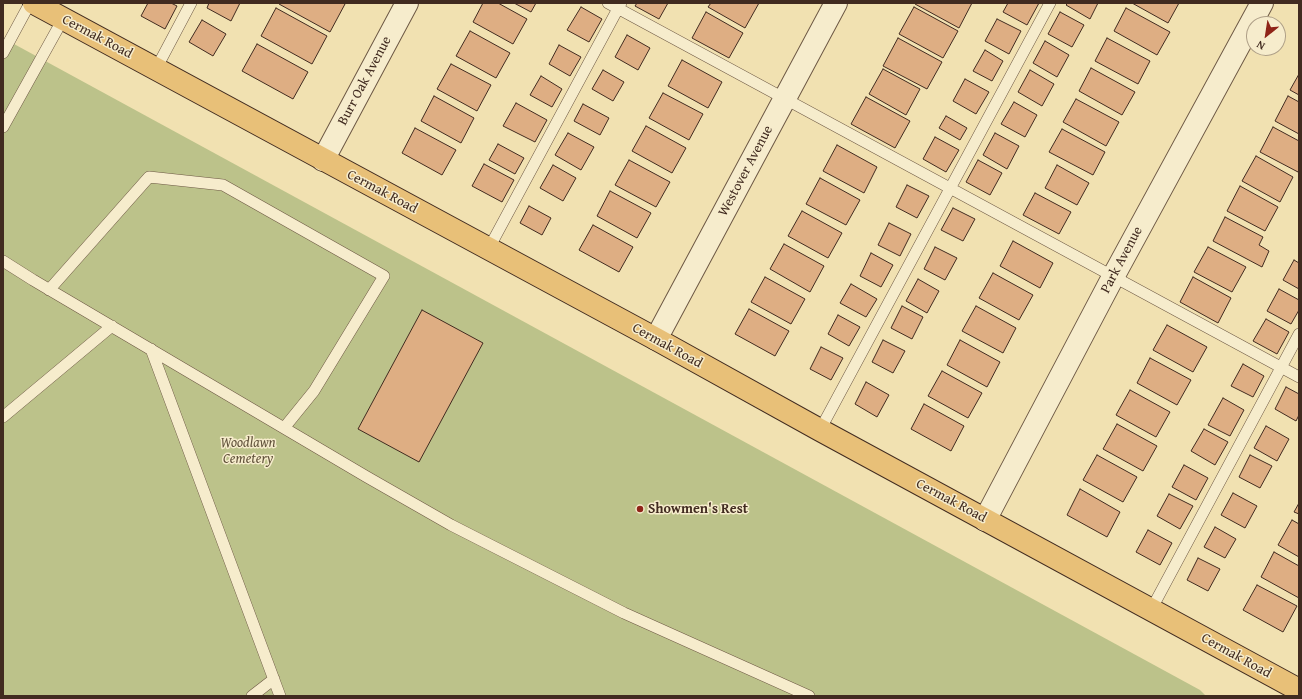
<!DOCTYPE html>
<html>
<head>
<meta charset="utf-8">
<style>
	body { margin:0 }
	#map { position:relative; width:1302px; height:699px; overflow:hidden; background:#f1e1b1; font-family:"Gentium Book Plus",serif }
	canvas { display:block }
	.frame { position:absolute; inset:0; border:4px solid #412b20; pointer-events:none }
	.north { position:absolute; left:1246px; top:16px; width:40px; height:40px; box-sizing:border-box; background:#f6eccc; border:1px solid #ae9f87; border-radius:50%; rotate:210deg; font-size:11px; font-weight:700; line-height:16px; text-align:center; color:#412b20 }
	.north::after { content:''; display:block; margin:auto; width:14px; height:18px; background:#8f2418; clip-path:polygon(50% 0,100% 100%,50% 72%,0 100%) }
</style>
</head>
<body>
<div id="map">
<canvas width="1302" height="699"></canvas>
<div class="frame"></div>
<div class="north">N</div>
</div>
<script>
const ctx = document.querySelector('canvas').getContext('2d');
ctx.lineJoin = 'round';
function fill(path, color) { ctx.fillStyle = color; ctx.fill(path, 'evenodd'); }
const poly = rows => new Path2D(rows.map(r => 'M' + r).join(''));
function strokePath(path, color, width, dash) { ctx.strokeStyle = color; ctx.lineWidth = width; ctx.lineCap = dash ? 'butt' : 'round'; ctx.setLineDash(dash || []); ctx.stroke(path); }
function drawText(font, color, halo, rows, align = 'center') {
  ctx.font = font + ' "Gentium Book Plus",serif'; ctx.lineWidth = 3; ctx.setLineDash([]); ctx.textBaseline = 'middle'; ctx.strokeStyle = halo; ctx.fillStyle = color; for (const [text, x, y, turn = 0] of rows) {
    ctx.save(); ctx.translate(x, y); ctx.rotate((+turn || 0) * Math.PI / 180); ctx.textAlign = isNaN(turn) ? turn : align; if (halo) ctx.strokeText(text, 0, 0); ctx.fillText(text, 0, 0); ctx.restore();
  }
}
fill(poly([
	[3,38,1200,690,1206,696,3,696]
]), '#bcc28a');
const building = poly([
	[148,3,171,3,177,6,165,29,141,16,148,3],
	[209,3,240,3,231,21,207,8,209,3],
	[279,3,343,3,345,4,330,32,279,4,279,3],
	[483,3,498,3,527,19,513,44,473,22,483,3],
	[514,3,536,3,531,12,514,3],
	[637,3,668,3,659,19,635,6,637,3],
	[711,3,759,3,745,28,708,7,711,3],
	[916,3,972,3,959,28,915,4,916,3],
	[1008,3,1039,3,1027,25,1003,12,1008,3],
	[1068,3,1098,3,1090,19,1066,5,1068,3],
	[1132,3,1179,3,1168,23,1132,3],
	[581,7,602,19,589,42,567,30,581,7],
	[914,7,958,31,943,58,899,34,914,7],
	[276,8,327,36,312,64,261,36,276,8],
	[1126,8,1170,32,1157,55,1114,31,1126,8],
	[706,12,743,33,729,58,692,38,706,12],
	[1060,12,1084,25,1072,47,1048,34,1060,12],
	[997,19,1021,31,1009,54,985,41,997,19],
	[202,20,226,34,213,56,189,42,202,20],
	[470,31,510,53,496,78,456,56,470,31],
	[627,35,650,48,638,70,615,57,627,35],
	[898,38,942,62,927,89,883,66,898,38],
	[1107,38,1150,61,1138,84,1095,61,1107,38],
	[1045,41,1069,55,1057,77,1033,63,1045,41],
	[257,44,308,72,293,99,242,71,257,44],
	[559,45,581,57,570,76,549,64,559,45],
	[985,50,1003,61,992,81,973,71,985,50],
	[682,60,722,82,708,108,668,86,682,60],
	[451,64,491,85,477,111,437,89,451,64],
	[1091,68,1135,92,1122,115,1079,91,1091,68],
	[883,69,920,89,906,115,869,94,883,69],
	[603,70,624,82,613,101,592,89,603,70],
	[1030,70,1054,84,1042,106,1018,92,1030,70],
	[1299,74,1299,95,1290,90,1299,74],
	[541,76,562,89,552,107,530,95,541,76],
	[965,79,989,92,976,114,953,101,965,79],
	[663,93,703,114,689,140,649,118,663,93],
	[434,96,474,118,461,143,421,121,434,96],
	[1288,96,1299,102,1299,134,1275,121,1288,96],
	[866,97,910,121,895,148,851,124,866,97],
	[1076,99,1119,122,1106,146,1063,122,1076,99],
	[1014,102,1037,115,1025,137,1001,124,1014,102],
	[516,103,547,120,535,142,503,126,516,103],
	[583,104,609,118,600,135,574,121,583,104],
	[946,116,967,128,960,140,939,128,946,116],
	[646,126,686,148,672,173,632,151,646,126],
	[1273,127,1299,141,1299,170,1298,172,1260,152,1273,127],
	[415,128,456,150,442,175,402,153,415,128],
	[1062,129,1105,152,1093,175,1049,152,1062,129],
	[568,133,594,147,581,170,555,155,568,133],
	[995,133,1019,146,1007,169,983,155,995,133],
	[935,137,959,150,946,172,923,159,935,137],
	[498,144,524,158,515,174,489,160,498,144],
	[837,145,877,167,864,193,823,171,837,145],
	[1256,156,1293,177,1280,202,1242,181,1256,156],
	[629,160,670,182,656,207,615,185,629,160],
	[978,160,1002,173,990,195,966,182,978,160],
	[484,164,514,180,502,202,472,186,484,164],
	[553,165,576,178,563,201,540,188,553,165],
	[1057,165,1089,183,1077,205,1045,188,1057,165],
	[820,178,860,200,846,225,806,204,820,178],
	[907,185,929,196,917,218,896,207,907,185],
	[1240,186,1278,207,1265,231,1227,211,1240,186],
	[610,191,651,213,637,238,597,216,610,191],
	[1035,193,1071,212,1059,234,1023,215,1035,193],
	[529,206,551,218,542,235,520,223,529,206],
	[953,208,975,219,963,241,941,230,953,208],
	[802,211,842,233,828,258,788,236,802,211],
	[1225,217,1263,237,1259,245,1269,251,1262,267,1213,241,1225,217],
	[889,223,911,234,900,256,878,245,889,223],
	[593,225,633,247,619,272,579,250,593,225],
	[1013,241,1053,263,1040,288,1000,266,1013,241],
	[784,244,824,266,810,292,770,269,784,244],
	[935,247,957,258,945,280,924,269,935,247],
	[1208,247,1246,267,1232,292,1194,272,1208,247],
	[871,253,893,265,881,287,860,276,871,253],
	[1294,260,1299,263,1299,289,1283,280,1294,260],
	[993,273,1033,295,1019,320,979,298,993,273],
	[765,277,805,299,791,324,751,302,765,277],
	[1193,277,1231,298,1218,323,1180,302,1193,277],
	[918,279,939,291,927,313,906,301,918,279],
	[851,284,877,299,866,317,840,303,851,284],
	[1279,289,1299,300,1299,310,1291,324,1267,311,1279,289],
	[902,306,923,317,912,339,891,328,902,306],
	[976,306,1016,328,1003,353,962,331,976,306],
	[749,309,789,331,775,356,735,334,749,309],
	[422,310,483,343,419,462,358,429,422,310],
	[838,315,860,327,849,346,828,334,838,315],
	[1266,319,1289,332,1277,354,1253,341,1266,319],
	[1167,325,1207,347,1193,372,1153,350,1167,325],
	[883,340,905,351,893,373,872,362,883,340],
	[960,340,1000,362,987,387,947,365,960,340],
	[821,347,843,358,831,380,810,369,821,347],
	[1150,358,1191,380,1177,405,1137,383,1150,358],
	[1243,364,1264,376,1253,397,1231,386,1243,364],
	[942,371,982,393,968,418,928,396,942,371],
	[866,382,889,395,877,417,855,404,866,382],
	[1286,387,1299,394,1299,415,1296,421,1275,409,1286,387],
	[1130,390,1170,412,1156,437,1116,415,1130,390],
	[1223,398,1244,410,1230,436,1208,425,1223,398],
	[924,404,964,426,951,451,911,429,924,404],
	[1117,424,1157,446,1143,471,1103,449,1117,424],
	[1266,426,1289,439,1277,461,1254,448,1266,426],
	[1204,429,1228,442,1215,465,1191,451,1204,429],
	[1097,455,1137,477,1123,502,1083,480,1097,455],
	[1250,455,1272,466,1260,488,1239,477,1250,455],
	[1184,465,1208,478,1196,500,1172,487,1184,465],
	[1080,489,1120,512,1107,537,1067,515,1080,489],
	[1233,493,1257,506,1245,528,1221,515,1233,493],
	[1169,494,1193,506,1180,529,1157,516,1169,494],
	[1299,503,1299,514,1294,512,1299,503],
	[1292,520,1299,524,1299,557,1278,545,1292,520],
	[1215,527,1236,539,1225,558,1204,547,1215,527],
	[1148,530,1172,543,1160,565,1136,552,1148,530],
	[1274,552,1299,566,1299,598,1261,577,1274,552],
	[1198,558,1220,569,1208,591,1187,580,1198,558],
	[1257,585,1297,606,1283,632,1243,610,1257,585]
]);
fill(building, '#deae83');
strokePath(building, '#412b20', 1);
const service = poly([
	[608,3,1299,377],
	[3,53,30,3],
	[156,69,191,3],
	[3,127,63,19],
	[488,250,621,3],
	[3,261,33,280,367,477,451,525,624,613,809,696],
	[49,290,149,177,223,185,384,276,314,391,284,428],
	[151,349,280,696],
	[3,417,112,326],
	[820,430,1050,3],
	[1151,610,1299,334],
	[252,696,274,679]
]);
const minor = poly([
	[323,160,407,3],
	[656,339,836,3],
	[985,520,1113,277,1262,3]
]);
const primary = poly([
	[34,3,656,339,820,430,1299,690]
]);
strokePath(service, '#6d5844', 12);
strokePath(minor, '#6d5844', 24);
strokePath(primary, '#412b20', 24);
strokePath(service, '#f6eccc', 11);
strokePath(minor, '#f6eccc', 22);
strokePath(primary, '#e8c078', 22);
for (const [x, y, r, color] of [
	[640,509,4,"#8f2418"]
]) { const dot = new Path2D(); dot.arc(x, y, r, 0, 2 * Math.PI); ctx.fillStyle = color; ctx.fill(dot); strokePath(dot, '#f6eccc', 1.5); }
drawText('14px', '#412b20', '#f6eccc', [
	["Cermak Road",97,37,28],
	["Burr Oak Avenue",365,81,-62],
	["Westover Avenue",746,171,-62],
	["Cermak Road",382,192,28],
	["Park Avenue",1122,260,-62],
	["Cermak Road",667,346,29],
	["Cermak Road",951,501,28],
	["Cermak Road",1236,656,29]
]);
drawText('italic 14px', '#60513a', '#f6eccc', [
	["Woodlawn",248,443],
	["Cemetery",248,459]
]);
drawText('bold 14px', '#412b20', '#f6eccc', [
	["Showmen's Rest",648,509]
], 'left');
</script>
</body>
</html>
